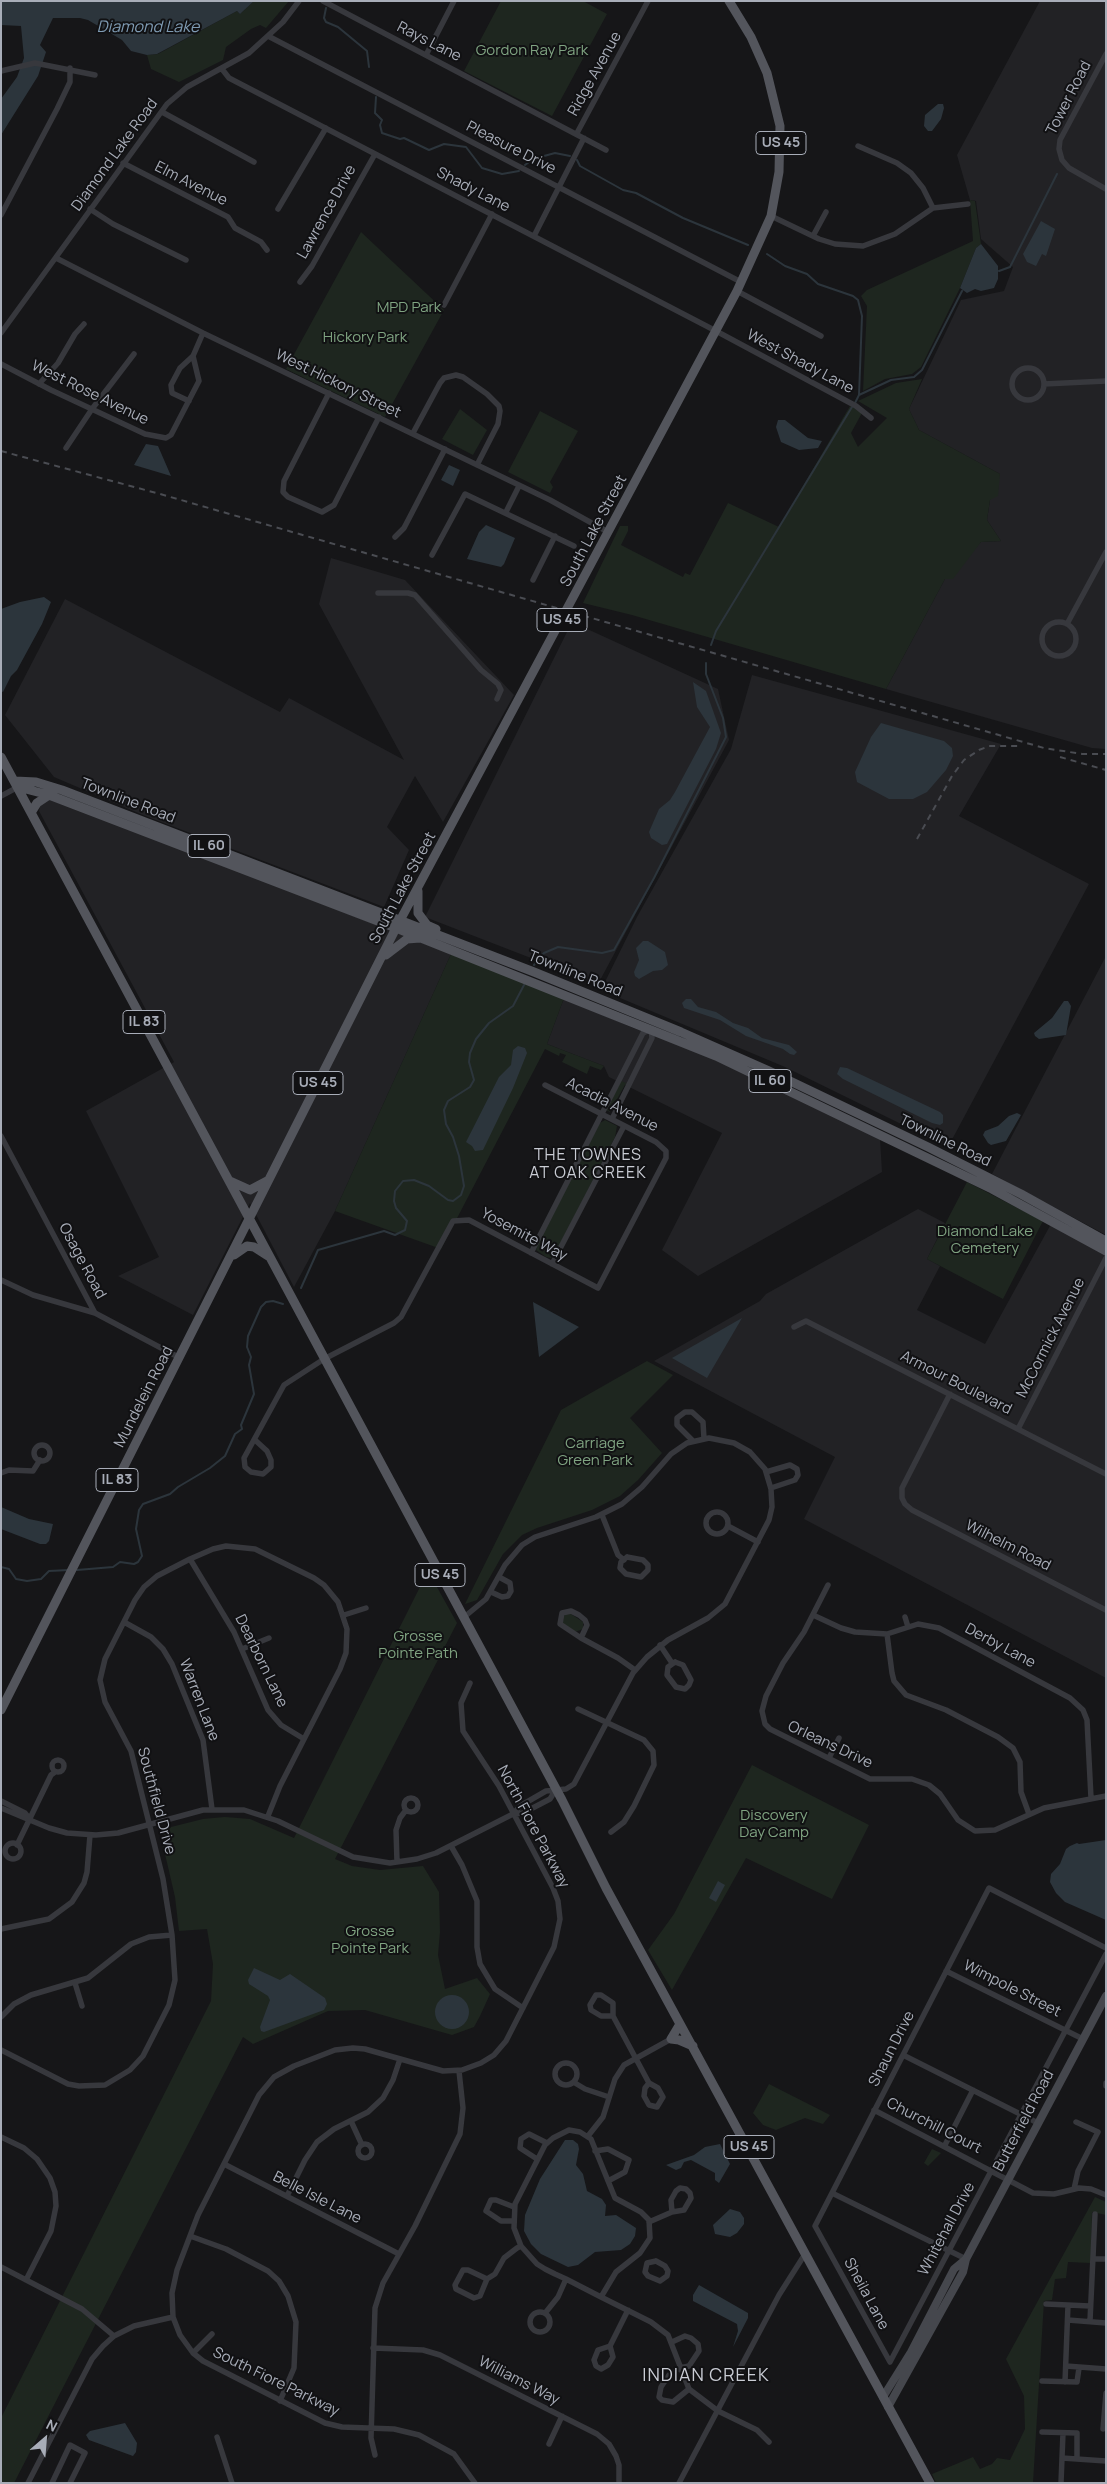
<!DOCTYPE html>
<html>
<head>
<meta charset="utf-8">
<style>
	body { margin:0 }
	#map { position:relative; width:1107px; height:2484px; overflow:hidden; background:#161618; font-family:Manrope,sans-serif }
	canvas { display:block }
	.frame { position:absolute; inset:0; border:2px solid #a8adb8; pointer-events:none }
	.north { position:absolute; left:20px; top:2414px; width:50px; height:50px; -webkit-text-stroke:4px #111113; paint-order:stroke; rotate:27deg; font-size:14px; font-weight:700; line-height:20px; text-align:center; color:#a8adb8 }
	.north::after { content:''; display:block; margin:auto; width:18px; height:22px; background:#a8adb8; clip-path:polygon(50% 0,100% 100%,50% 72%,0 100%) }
</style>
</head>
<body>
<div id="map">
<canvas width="1107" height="2484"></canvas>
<div class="frame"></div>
<div class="north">N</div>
</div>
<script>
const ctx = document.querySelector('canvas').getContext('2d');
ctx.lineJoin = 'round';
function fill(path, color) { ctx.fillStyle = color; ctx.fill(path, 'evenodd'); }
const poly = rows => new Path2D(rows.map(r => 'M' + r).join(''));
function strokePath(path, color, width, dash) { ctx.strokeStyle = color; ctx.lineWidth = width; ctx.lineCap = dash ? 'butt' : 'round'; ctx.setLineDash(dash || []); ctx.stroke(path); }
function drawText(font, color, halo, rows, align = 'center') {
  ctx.font = font + ' Manrope,sans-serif'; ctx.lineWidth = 4; ctx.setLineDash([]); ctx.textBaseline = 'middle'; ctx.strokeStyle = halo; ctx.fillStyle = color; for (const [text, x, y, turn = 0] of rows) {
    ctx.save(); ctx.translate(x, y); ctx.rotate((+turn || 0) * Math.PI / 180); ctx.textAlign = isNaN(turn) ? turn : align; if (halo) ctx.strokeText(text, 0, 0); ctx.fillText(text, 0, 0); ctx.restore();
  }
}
fill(poly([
	[1040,1,1106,1,1106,749,1092,748,886,689,945,579,981,542,1001,541,987,520,990,500,1000,474,919,430,909,409,961,300,1004,291,1013,267,981,239,976,201,970,200,957,155],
	[331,558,405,580,514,695,443,822,415,776,387,827,409,850,384,907,143,815,54,777,5,715,65,599,280,712,289,698,404,760,319,604],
	[572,622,718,689,729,740,598,984,425,917],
	[752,675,1001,744,959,816,1089,884,948,1147,785,1067,601,990,637,917,731,749],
	[46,800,56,800,451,954,335,1211,294,1287,250,1203,193,1315,118,1276,159,1257,86,1111,174,1062,39,811,40,805],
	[1106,956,1106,1235,992,1174],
	[564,998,633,1028,665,1039,728,1065,880,1139,882,1172,698,1276,662,1250,722,1133,609,1077,604,1066,547,1044],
	[918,1209,945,1223,927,1259,940,1266,917,1310,985,1344,1051,1224,1106,1255,1106,1678,804,1519,835,1457,654,1361,760,1301,766,1294]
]), '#222225');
fill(poly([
	[254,1,289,1,266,28,260,25,251,29,226,47,223,60,179,82,151,69,147,55,158,54,237,11,240,14],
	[501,1,583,1,607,14,552,116,464,71],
	[970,200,975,201,981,244,976,248,960,288,921,367,912,374,885,379,863,391,867,306,861,296,867,290,973,241],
	[361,232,444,310,385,417,286,369],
	[922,379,909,409,919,430,1000,474,998,496,990,500,987,520,1001,541,981,542,953,579,945,579,886,689,632,615,583,603,620,526,628,526,628,531,621,545,683,577,685,573,690,575,728,503,779,527,850,406,863,411,851,433,858,447,887,418,858,401,896,383],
	[460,409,487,430,473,455,442,439],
	[540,411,578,431,550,482,553,487,550,493,508,472],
	[451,954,564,998,547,1044,604,1066,601,1070,590,1066,587,1074,562,1062,566,1055,560,1053,559,1056,545,1049,441,1249,335,1211],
	[621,1081,626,1083,610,1112,606,1110],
	[605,1120,617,1126,615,1137,555,1254,551,1258,546,1257,536,1250,538,1243,600,1123],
	[967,1182,1043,1221,1003,1299,927,1259],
	[647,1361,673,1375,630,1418,662,1453,638,1480,620,1496,592,1510,537,1528,522,1535,503,1554,477,1600,465,1604,561,1410],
	[428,1571,457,1623,335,1859,352,1866,380,1870,423,1866,439,1892,440,1932,438,1955,445,1989,477,1978,490,1994,480,2016,474,2027,452,2035,365,2010,328,2011,253,2044,243,2037,14,2483,1,2483,1,2418,211,2001,213,1964,207,1929,179,1931,175,1897,162,1841,164,1832,171,1827,203,1819,225,1817,250,1819,294,1838],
	[565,1614,571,1614,583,1622,583,1629,575,1632,562,1623],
	[752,1765,869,1825,832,1899,746,1858,672,1990,648,1950,674,1914],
	[769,2084,830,2115,823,2124,805,2118,776,2130,763,2125,753,2113],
	[932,2149,941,2153,928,2166,924,2163],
	[1095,2197,1106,2202,1106,2215,1092,2212,1091,2263,1068,2262,1066,2278,1055,2279,1052,2300,1044,2301,1033,2483,936,2483,932,2474,973,2457,980,2469,992,2464,997,2458,1010,2460,1025,2429,1024,2396,1006,2359]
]), '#1e261f');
fill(poly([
	[1,1,254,1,240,14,237,11,157,54,147,55,131,51,122,40,88,20,80,18,53,18,40,45,46,52,38,76,1,135,1,99,17,77,24,58,21,26,1,25],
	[938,104,943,104,944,108,941,119,932,131,928,131,924,126,925,115],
	[1041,221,1055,229,1046,256,1042,254,1036,266,1027,262,1023,254],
	[981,244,998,266,998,279,994,288,981,291,975,289,967,293,960,288,976,248],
	[778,420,785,420,808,438,822,441,818,448,799,450,781,442,776,427],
	[146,444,158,446,171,476,134,465],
	[449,465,460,470,453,486,441,480],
	[486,525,515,538,504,564,501,567,467,559,479,532],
	[44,597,51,602,42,624,17,670,11,676,3,692,1,691,1,609,20,602],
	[693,682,706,691,721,733,716,749,667,844,662,845,651,838,649,832,659,809,670,800,675,792,710,727,697,707],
	[881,723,944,741,952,748,953,756,946,770,927,792,913,799,889,799,857,782,855,772,871,737],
	[643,941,648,941,665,952,668,965,662,970,653,971,639,979,635,976,634,972,639,960,636,948],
	[686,999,691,999,698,1007,716,1012,733,1023,748,1028,762,1038,789,1045,797,1052,794,1055,790,1054,783,1049,746,1036,720,1020,684,1008,682,1003],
	[1064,1001,1068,1001,1071,1006,1066,1035,1039,1039,1035,1036,1034,1033,1052,1018],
	[518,1046,525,1048,527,1053,513,1088,483,1150,475,1151,472,1146,466,1142,499,1077,511,1065,513,1050],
	[840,1067,847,1068,940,1112,943,1115,943,1123,940,1125,932,1123,843,1079,837,1074],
	[1017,1113,1021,1115,1006,1141,991,1145,988,1143,983,1135,985,1131,998,1126,1009,1116],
	[533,1302,579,1327,539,1357],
	[742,1318,707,1378,672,1358],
	[1,1507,29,1519,53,1524,49,1541,46,1544,40,1544,1,1529],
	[1106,1840,1106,1920,1065,1902,1056,1893,1050,1882,1051,1874,1060,1864,1066,1849,1070,1846,1077,1843,1079,1844],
	[718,1881,725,1885,716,1902,709,1898],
	[254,1968,280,1980,290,1974,325,1998,327,2004,324,2010,264,2032,261,2031,260,2027,270,2000,268,1996,249,1984,248,1980],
	'435 2012a17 17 0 1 1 34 0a17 17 0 1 1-34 0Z',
	[565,2140,573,2140,578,2144,579,2149,576,2165,583,2174,587,2191,602,2199,606,2205,605,2216,616,2215,636,2228,635,2236,630,2244,621,2250,595,2252,578,2265,568,2267,541,2254,531,2244,524,2231,525,2215,540,2179],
	[720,2144,730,2164,719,2183,715,2180,715,2173,691,2160,684,2162,681,2168,676,2170,666,2165,694,2155,705,2147],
	[730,2209,740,2212,744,2218,744,2224,737,2233,730,2237,715,2234,713,2225],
	[699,2285,748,2313,748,2318,733,2347,738,2331,737,2324,693,2301,693,2295],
	[125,2423,137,2443,136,2452,133,2456,89,2440,86,2435,90,2431]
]), '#2c353c');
strokePath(poly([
	[326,8,324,18,326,22,338,27,367,51,369,67],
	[376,97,375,113,382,120,380,125,382,133,400,139,404,138,429,150,444,144,466,147,482,168,502,174,519,171],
	[577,160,580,166,623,190,636,193,683,218,748,245],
	[525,165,533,159,555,153,570,156],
	[767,254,785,266,807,274,818,284,853,296,858,300,862,316,859,395,855,403],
	[999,271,1010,267,1057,174],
	[859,395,891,380,914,377,922,370,962,291],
	[711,645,716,631,852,407],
	[534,965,544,953,558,947,602,953,614,950,654,878,726,737,723,718,706,674,706,663],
	[301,1288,318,1250,384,1231,395,1235,405,1230,407,1221,396,1208,394,1201,395,1191,403,1181,414,1180,429,1186,448,1200,453,1201,461,1195,464,1186,459,1156,453,1137,446,1124,444,1110,448,1101,470,1087,474,1080,469,1062,470,1053,476,1039,489,1023,513,1006,524,985],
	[1,1567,9,1569,16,1579,27,1581,41,1579,49,1571,69,1570],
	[77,1570,113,1567,120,1562,134,1564,138,1562,142,1556,136,1529,139,1510,143,1504,170,1494,178,1487,210,1468,225,1456,235,1434,242,1429,241,1425,254,1394,249,1365,251,1357,247,1347,248,1336,261,1307,266,1302,273,1301,283,1304]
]), '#2c353c', 2);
strokePath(poly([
	[323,1,606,150],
	[268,36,741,282],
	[1106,54,1060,140,1059,149,1062,160,1069,168,1106,189],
	[426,55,454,1],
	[222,69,229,78,716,331,856,406,871,418],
	[1,71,35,63,95,75],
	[162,112,254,162],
	[577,133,648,1],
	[858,146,897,163,911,173,923,188,933,208],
	[123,163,228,217,235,228,261,242,267,250],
	[90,209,113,224,186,260],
	[278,209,326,128],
	[1,215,57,109,70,82,70,68],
	[771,216,819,239,835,244,863,246,895,234,933,208,968,204],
	[534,236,584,138],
	[813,236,826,212],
	[56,258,203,333,550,500,608,532],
	[300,282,312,266,375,154],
	[737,291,821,336],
	[444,305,492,214],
	[1,333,167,104,187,87,249,53,283,22,299,1],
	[1,364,51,390,145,434,166,438,171,435,199,381,193,356],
	'1012 384a16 16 0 1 1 32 0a16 16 0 1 1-32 0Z',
	[39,384,58,363,75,334,84,324],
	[1044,384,1106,381],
	[329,393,284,481,283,492,288,497,322,512,334,505,379,417],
	[189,401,172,393,171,385,180,368,193,356,203,333],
	[413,433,440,383,444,378,456,375,463,377,487,394,499,406,500,411,498,424,477,465],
	[66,448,92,409,134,354],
	[506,512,519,486],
	[395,537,404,528,445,449],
	[432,555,465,494,574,546],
	[533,580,555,536],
	[378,593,408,593,415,595,481,670,498,684,501,690,497,699],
	'1042 639a17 17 0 1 1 34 0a17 17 0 1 1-34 0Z',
	[1067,624,1106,552],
	[1,796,18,787],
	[1,1136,95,1313,180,1358],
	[531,1253,643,1033,651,1029,652,1038,612,1119],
	[552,1264,624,1126],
	[1,1280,33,1295,95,1313],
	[794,1327,806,1321,1106,1474],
	[950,1394,902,1488,902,1498,905,1504,912,1510,1106,1610],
	[1018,1429,1106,1258],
	[255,1440,267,1451,271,1460,271,1467,263,1474,251,1472,245,1467,244,1458,284,1385,324,1359,394,1323,401,1317,453,1221,469,1220,598,1288,666,1158,666,1151,656,1142,545,1085],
	[693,1441,677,1425,677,1418,685,1412,692,1412,703,1422,704,1439],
	'34 1453a8 8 0 1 1 16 0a8 8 0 1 1-16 0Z',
	[766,1472,790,1465,797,1469,798,1475,795,1480,771,1488],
	[1,1473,9,1470,33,1471,40,1460],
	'706 1523a11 11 0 1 1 22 0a11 11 0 1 1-22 0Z',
	[602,1515,618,1555,624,1560],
	[728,1526,758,1542],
	[627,1557,643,1560,648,1565,648,1570,641,1577,626,1574,620,1568,621,1562,627,1557],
	[190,1559,234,1632,268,1710,281,1725,304,1739],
	[828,1585,804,1632,783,1663,766,1696,762,1711,765,1724,770,1729,870,1779,912,1779,929,1785,940,1794,958,1820,975,1831,995,1830,1044,1808,1106,1796],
	[491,1592,502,1597,508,1596,511,1591,510,1583,499,1577],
	[344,1615,366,1608],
	[813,1615,841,1628,855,1632,887,1634,918,1624,939,1628,1070,1698,1083,1710,1087,1720,1091,1798],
	[905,1617,908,1627],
	[463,1618,486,1599,505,1565,522,1545,535,1537,596,1517,622,1504,642,1487,671,1454,687,1443,709,1438,734,1443,750,1452,765,1469,771,1489,772,1507,769,1520,725,1604,708,1618,668,1640,647,1657,633,1673,574,1784,566,1789,546,1791,520,1806,513,1814],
	[124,1622,151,1637,163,1649,172,1664,203,1740,212,1809],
	[887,1634,892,1673,894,1681,906,1695,946,1710,998,1737,1013,1748,1020,1762,1021,1792,1029,1814],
	[581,1638,560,1624,562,1613,571,1611,579,1615,585,1620,587,1625,581,1638,618,1658,635,1670],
	[660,1645,672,1663],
	[242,1649,269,1638],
	[675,1662,683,1665,691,1680,689,1685,685,1689,676,1687,667,1675,668,1667,675,1662],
	[470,1683,461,1703,463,1731,499,1786,553,1888,558,1901,560,1919,554,1947,506,2041,494,2055,481,2063,462,2070,443,2071,365,2049,353,2048,335,2050,294,2066,274,2077,259,2095,198,2215,177,2270,172,2293,173,2317,180,2335,193,2353,203,2361,325,2423,342,2427,394,2429,419,2435,454,2454,475,2483],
	[578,1709,644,1740,653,1751,654,1765,634,1806,624,1822,611,1832],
	[829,1758,839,1738],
	'52 1766a6 6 0 1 1 12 0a6 6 0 1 1-12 0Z',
	'404 1805a7 7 0 1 1 14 0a7 7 0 1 1-14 0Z',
	[1,1801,25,1813,30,1819],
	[1,1808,49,1828,67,1833,96,1835,118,1833,203,1810,244,1810,278,1821,353,1857,390,1863,417,1859,436,1853,513,1814,523,1813,550,1799,555,1791],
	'5 1851a8 8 0 1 1 16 0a8 8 0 1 1-16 0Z',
	[17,1845,51,1775,55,1772],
	[451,1846,462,1865,477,1901,477,1947,480,1964,495,1989,523,2008],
	[397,1862,396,1830,400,1818,406,1810],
	[1,1929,49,1919,72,1902,84,1883,87,1872,90,1835],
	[1106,1948,989,1888,815,2226,890,2362,1106,1954],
	[946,1971,1083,2039],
	[75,1983,82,2006],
	[613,2016,601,2016,591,2010,590,2005,596,1995,601,1995,613,2003,613,2016,649,2083,658,2088,663,2097,657,2107,649,2105,644,2096,645,2088,649,2083],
	[1,2017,14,2004,31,1995,88,1978,131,1944,149,1937,172,1935],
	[1,2050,68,2084,79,2086,105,2085,130,2070,143,2056,169,2005,175,1980,172,1935,163,1879,131,1751,105,1702,100,1680,105,1659,135,1600,144,1587,157,1576,190,1559,213,1549,226,1546,255,1549,314,1578,324,1585,338,1602,347,1629,346,1653,340,1669,280,1786,268,1816],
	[903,2055,1038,2123],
	'555 2074a11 11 0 1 1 22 0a11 11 0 1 1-22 0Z',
	[575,2083,585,2089,609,2097],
	[1106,2083,1106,2086],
	[874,2110,1033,2193,1054,2194,1079,2188,1091,2189,1106,2195],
	[351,2121,362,2145],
	[588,2136,603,2117,615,2079,624,2065,671,2039],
	[1,2137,24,2148,37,2159,50,2178,55,2192,56,2206,51,2231,26,2280],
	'358 2151a7 7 0 1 1 14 0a7 7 0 1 1-14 0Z',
	[945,2145,973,2090],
	[595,2151,608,2149,629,2160,625,2172,608,2181],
	[537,2159,520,2148,521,2139,529,2134,547,2143],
	[224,2164,399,2254],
	[1074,2189,1078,2171,1098,2132,1076,2122],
	[832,2193,966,2259],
	[287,2196,305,2160,317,2142,334,2129,368,2112,383,2098,393,2080,400,2059],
	[514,2221,501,2221,486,2211,491,2200,496,2200,514,2207],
	[649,2222,672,2212,684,2210,691,2198,690,2193,686,2189,680,2188,676,2191,671,2200,672,2212],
	[190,2236,226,2249,268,2271,279,2281,288,2296,296,2322,294,2368,280,2401],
	[1093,2259,1106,2259],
	[656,2261,665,2266,668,2271,667,2276,660,2281,648,2276,645,2272,647,2263,656,2261],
	[1,2267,82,2309,114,2336],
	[487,2279,468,2270,463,2270,455,2285,456,2289,474,2298,480,2296,487,2279,495,2274,504,2258,517,2248,521,2246],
	[601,2297,616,2272,640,2253,650,2238,649,2220,641,2212,615,2198,591,2139,580,2132,569,2130,553,2138,545,2145,515,2204,514,2228,521,2246,537,2264,545,2269,555,2274,566,2279,601,2297,651,2322,668,2335,689,2389,718,2411,757,2430,769,2442],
	[1046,2304,1068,2305,1065,2382],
	[1068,2305,1090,2306],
	[546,2312,558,2297,566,2279],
	'530 2322a10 10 0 1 1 20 0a10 10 0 1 1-20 0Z',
	[1068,2320,1106,2323],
	[1090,2321,1095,2214],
	[672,2342,685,2336,691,2338,698,2344,699,2351,689,2366,680,2368,669,2375,661,2387,659,2397,662,2400,673,2402,689,2389],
	[610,2346,613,2357,608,2365,601,2369,596,2366,594,2360,598,2350,610,2346],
	[610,2346,628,2310],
	[373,2348,423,2350,440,2355,597,2434,609,2444,616,2456,619,2465,619,2483],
	[193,2353,212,2334],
	[1066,2366,1106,2369],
	[1042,2381,1077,2382,1079,2368],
	[1103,2429,1106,2393],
	[1042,2432,1077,2433,1077,2459],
	[217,2437,232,2483],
	[549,2444,562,2416],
	[375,2455,371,2438,375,2308,383,2283,415,2226,460,2134,463,2108,459,2071],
	[1062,2458,1106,2461],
	[28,2483,92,2359,103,2346,114,2336,134,2326,173,2317],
	[52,2483,70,2445,85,2453,70,2483],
	[679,2483,779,2295,805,2254],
	[1061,2483,1063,2433]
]), '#37383d', 5.5);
strokePath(poly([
	[883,2397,911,2352,954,2269,966,2259],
	[888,2407,963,2272,966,2259,1106,1996]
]), '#45474d', 8);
strokePath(poly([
	[1,757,562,1800,606,1888,930,2483],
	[15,781,36,782,62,790,534,972,681,1032,767,1070,928,1147,1021,1194,1106,1241],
	[18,787,49,795,396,928,716,1056,992,1189,1106,1251],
	[32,811,37,803,49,795],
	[418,891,418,913,427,925,436,929],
	[386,955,407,939,420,938],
	[230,1181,250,1190,267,1181],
	[234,1255,247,1246,254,1247,268,1256],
	[1,1710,396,928,737,291,771,216,779,172,780,126,767,73,751,37,729,1],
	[680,2024,671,2039,679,2040,693,2046]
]), '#53555c', 9);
strokePath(poly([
	[1,451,160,494,1044,748,1082,754,1106,754],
	[1060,757,1106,770],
	[917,839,952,776,964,760,979,750,989,746,1018,746]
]), '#4a4c52', 2, [6, 5]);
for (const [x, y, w] of [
	[781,143,50],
	[562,620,50],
	[209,846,42],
	[144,1022,42],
	[770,1081,42],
	[318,1083,50],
	[117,1480,42],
	[440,1575,50],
	[749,2147,50]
]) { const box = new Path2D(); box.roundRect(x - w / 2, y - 11.5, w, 23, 4); ctx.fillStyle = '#111113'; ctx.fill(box); strokePath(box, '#a8adb8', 1); }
drawText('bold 14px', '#a8adb8', null, [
	["US 45",781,143],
	["US 45",562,620],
	["IL 60",209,846],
	["IL 83",144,1022],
	["IL 60",770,1081],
	["US 45",318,1083],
	["IL 83",117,1480],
	["US 45",440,1575],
	["US 45",749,2147]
]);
drawText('15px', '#a8adb8', '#111113', [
	["Rays Lane",429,42,27],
	["Ridge Avenue",595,74,-61],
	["Tower Road",1069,98,-63],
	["Pleasure Drive",511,148,27],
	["Diamond Lake Road",115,155,-54],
	["Elm Avenue",191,184,27],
	["Shady Lane",473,190,27],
	["Lawrence Drive",327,212,-61],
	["West Shady Lane",800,362,28],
	["West Hickory Street",338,384,26],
	["West Rose Avenue",90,393,26],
	["South Lake Street",594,531,-62],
	["Townline Road",128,801,21],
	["South Lake Street",403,888,-62],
	["Townline Road",575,974,22],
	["Acadia Avenue",612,1105,27],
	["Townline Road",945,1141,26],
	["Yosemite Way",524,1235,28],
	["Osage Road",82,1261,62],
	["McCormick Avenue",1051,1338,-63],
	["Armour Boulevard",956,1383,27],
	["Mundelein Road",144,1397,-63],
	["Wilhelm Road",1008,1546,27],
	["Derby Lane",1000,1646,28],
	["Dearborn Lane",261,1661,64],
	["Warren Lane",199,1700,69],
	["Orleans Drive",830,1745,25],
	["Southfield Drive",156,1801,75],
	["North Fiore Parkway",533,1827,62],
	["Wimpole Street",1012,1989,27],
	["Shaun Drive",892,2049,-63],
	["Butterfield Road",1024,2121,-62],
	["Churchill Court",934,2126,27],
	["Belle Isle Lane",317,2198,27],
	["Whitehall Drive",947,2229,-62],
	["Sheila Lane",866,2294,62],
	["Williams Way",519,2381,27],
	["South Fiore Parkway",276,2382,26]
]);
drawText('15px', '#7fa381', '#111113', [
	["Gordon Ray Park",532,51],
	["MPD Park",409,308],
	["Hickory Park",365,338],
	["Diamond Lake",985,1232],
	["Cemetery",985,1249],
	["Carriage",595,1444],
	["Green Park",595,1461],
	["Grosse",418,1637],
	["Pointe Path",418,1654],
	["Discovery",774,1816],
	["Day Camp",774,1833],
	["Grosse",370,1932],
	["Pointe Park",370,1949]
]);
drawText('italic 16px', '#7f9bb3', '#111113', [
	["Diamond Lake",148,28]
]);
ctx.letterSpacing = '1px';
drawText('16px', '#c9ccd4', '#111113', [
	["THE TOWNES",588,1156],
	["AT OAK CREEK",588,1174]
]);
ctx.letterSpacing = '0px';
ctx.letterSpacing = '1px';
drawText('18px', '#c9ccd4', '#111113', [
	["INDIAN CREEK",706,2376]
]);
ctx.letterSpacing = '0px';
</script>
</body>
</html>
